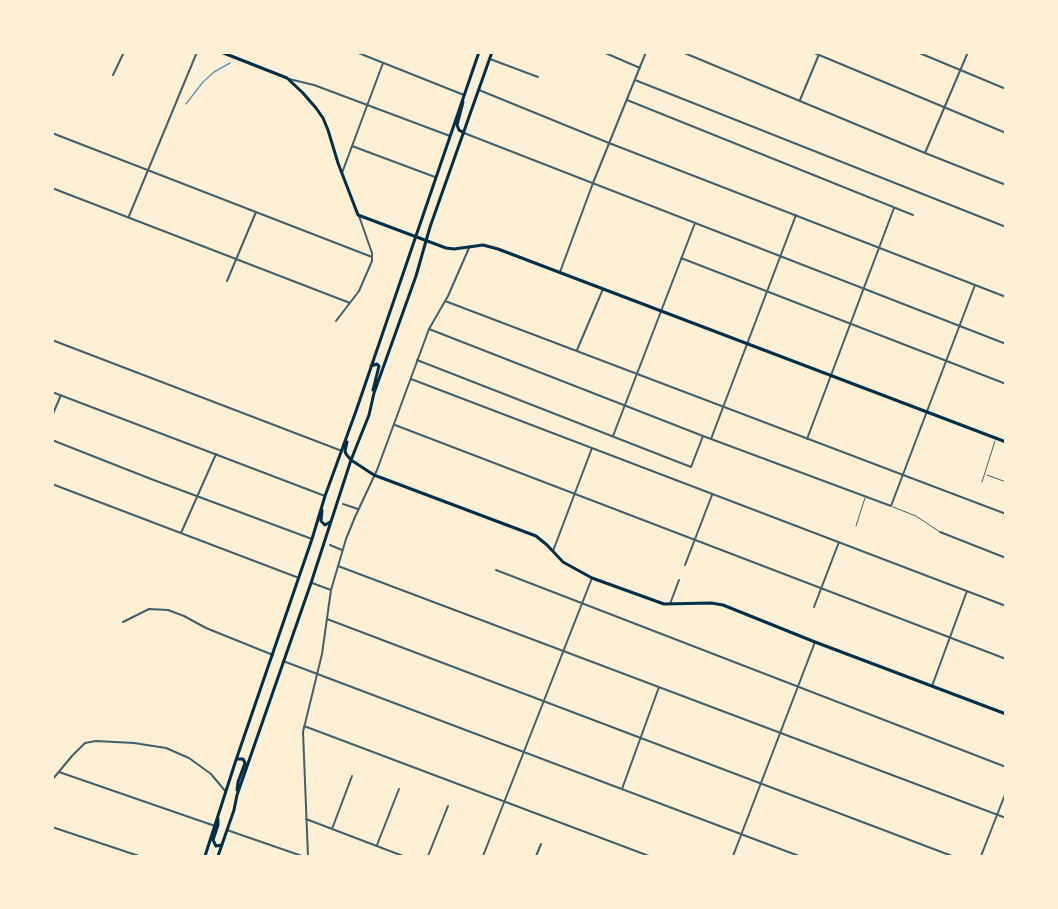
<!DOCTYPE html>
<html>
<head>
<meta charset="utf-8">
<style>
	body { margin:0 }
	#map { position:relative; width:1058px; height:909px; overflow:hidden; background:#fdf0d5; font-family:Inter,sans-serif }
	canvas { display:block }
	.frame { position:absolute; inset:0; border:54px solid #fdf0d5; pointer-events:none }
</style>
</head>
<body>
<div id="map">
<canvas width="1058" height="909"></canvas>
<div class="frame"></div>
</div>
<script>
const ctx = document.querySelector('canvas').getContext('2d');
ctx.lineJoin = 'round';
const poly = rows => new Path2D(rows.map(r => 'M' + r).join(''));
function strokePath(path, color, width, dash) { ctx.strokeStyle = color; ctx.lineWidth = width; ctx.lineCap = dash ? 'butt' : 'round'; ctx.setLineDash(dash || []); ctx.stroke(path); }
strokePath(poly([
	[186,104,203,82,214,72,230,63]
]), '#669bbc', 1.5);
strokePath(poly([
	[987,475,1006,482],
	[982,482,995,441],
	[893,507,916,516,940,532],
	[856,526,865,498]
]), '#3f606c', 1);
strokePath(poly([
	[356,52,464,95],
	[603,52,640,68],
	[682,52,925,153,1006,185],
	[812,52,1006,133],
	[917,52,1006,89],
	[490,59,538,77],
	[113,75,124,52],
	[289,79,314,85,450,136],
	[635,80,1006,227],
	[479,90,609,143,1006,297],
	[627,100,913,215],
	[800,100,820,52],
	[52,133,372,257],
	[464,133,1006,344],
	[352,146,435,177],
	[925,153,968,52],
	[342,173,383,63],
	[52,188,350,303],
	[129,216,197,52],
	[681,258,1006,384],
	[560,272,593,183,646,52],
	[227,281,256,212],
	[445,301,1006,514],
	[336,321,359,291,372,261,372,253,359,216],
	[429,329,703,436,891,506,975,285],
	[52,340,342,451],
	[577,350,603,289],
	[417,360,691,467,703,436],
	[411,379,1006,606],
	[52,392,325,496],
	[52,416,61,395],
	[395,425,1006,659],
	[613,436,695,223],
	[711,439,796,215],
	[807,439,894,208],
	[52,440,151,479,312,539],
	[52,484,299,578],
	[343,504,358,509],
	[940,532,1006,558],
	[181,533,216,454],
	[330,545,342,550],
	[553,551,592,448],
	[685,565,712,495],
	[338,566,1006,818],
	[496,570,1006,767],
	[312,583,331,590],
	[670,604,679,580],
	[814,607,839,542],
	[327,619,952,856],
	[123,622,149,609,168,610,184,616,206,628,273,655],
	[932,686,967,591],
	[59,772,215,826],
	[52,780,72,756,85,743,96,741,134,743,166,748,189,758,211,774,226,792],
	[622,789,659,687],
	[306,819,403,856],
	[52,827,139,856],
	[332,829,352,776],
	[227,830,302,856],
	[377,845,399,789],
	[428,856,448,806],
	[483,856,592,578],
	[536,856,541,844],
	[733,856,815,642],
	[981,856,1006,792]
]), '#3f606c', 2);
strokePath(poly([
	[283,661,799,856],
	[304,726,649,856],
	[308,856,303,732,322,654,331,590,346,539,355,517,377,470,429,329,448,296,469,248]
]), '#3f606c', 2);
strokePath(poly([
	[221,52,287,78,302,92,316,108,323,118,328,130,338,163,358,215,446,248,454,249,483,245,498,249,1006,442],
	[463,102,457,125,459,130,464,133],
	[371,366,377,364,379,366,373,390],
	[347,442,345,451,346,454,351,460,374,475,536,536,547,545,563,562,592,578,664,604,711,603,723,605,815,642,1006,714],
	[322,510,321,521,325,525,330,522],
	[237,790,238,782,245,763,243,759,237,759],
	[218,819,218,825,213,840,216,846,222,845],
	[205,856,236,760,312,539,325,496,356,411,479,52],
	[218,856,234,810,237,795,311,583,351,460,369,415,374,393,416,276,430,227,492,52]
]), '#003049', 3);
</script>
</body>
</html>
